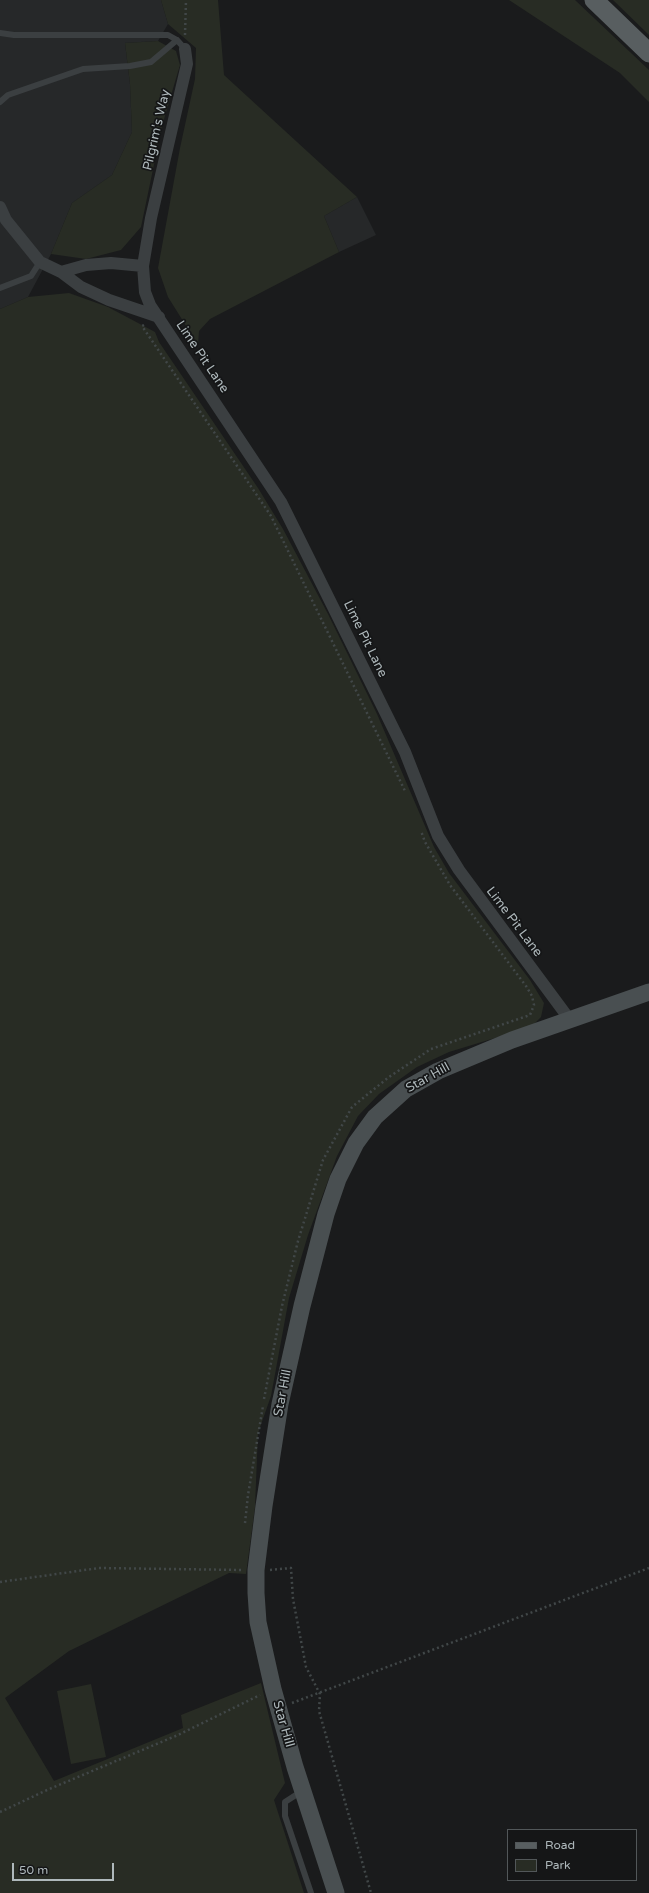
<!DOCTYPE html>
<html>
<head>
<meta charset="utf-8">
<style>
	body { margin:0 }
	#map { position:relative; width:649px; height:1893px; overflow:hidden; background:#1a1b1c; font-family:"Varela Round",sans-serif }
	canvas { display:block }
	.legend { position:absolute; left:507px; top:1829px; width:130px; height:52px; box-sizing:border-box; background:#151617; border:1px solid #525759; margin:0; padding:5px 7px; list-style:none; font-size:12px; color:#aeb8bb }
	.legend li { display:flex; align-items:center; gap:8px; height:20px }
	.legend b { width:20px; border:1px solid #525759 }
	.scale { position:absolute; left:12px; top:1863px; width:102px; height:18px; box-sizing:border-box; border:2px solid #aeb8bb; border-top:0; padding-left:5px; font-size:12px; line-height:14px; white-space:nowrap; color:#aeb8bb; -webkit-text-stroke:3px #151617; paint-order:stroke }
</style>
</head>
<body>
<div id="map">
<canvas width="649" height="1893"></canvas>
<ul class="legend">
<li><b style="height:5px;background:#585e60"></b>Road</li>
<li><b style="height:11px;background:#282c24"></b>Park</li>
</ul>
<div class="scale">50 m</div>
</div>
<script>
const ctx = document.querySelector('canvas').getContext('2d');
ctx.lineJoin = 'round';
function fill(path, color) { ctx.fillStyle = color; ctx.fill(path, 'evenodd'); }
const poly = rows => new Path2D(rows.map(r => 'M' + r).join(''));
function strokePath(path, color, width, dash) { ctx.strokeStyle = color; ctx.lineWidth = width; ctx.lineCap = dash ? 'butt' : 'round'; ctx.setLineDash(dash || []); ctx.stroke(path); }
function drawText(font, color, halo, rows, align = 'center') {
  ctx.font = font + ' "Varela Round",sans-serif'; ctx.lineWidth = 3.5; ctx.setLineDash([]); ctx.textBaseline = 'middle'; ctx.strokeStyle = halo; ctx.fillStyle = color; for (const [text, x, y, turn = 0] of rows) {
    ctx.save(); ctx.translate(x, y); ctx.rotate((+turn || 0) * Math.PI / 180); ctx.textAlign = isNaN(turn) ? turn : align; if (halo) ctx.strokeText(text, 0, 0); ctx.fillText(text, 0, 0); ctx.restore();
  }
}
fill(poly([
	[0,0,161,0,168,24,158,41,125,43,130,84,132,132,112,175,72,203,51,254,28,297,0,309],
	[357,197,376,235,339,252,324,216]
]), '#262829');
fill(poly([
	[161,0,218,0,224,75,357,197,324,216,339,252,210,319,199,331,198,345,168,297,158,268,180,148,195,79,196,48,168,24],
	[509,0,575,0,649,70,649,102,620,73],
	[613,0,649,0,649,35],
	[158,41,176,51,180,65,162,126,141,227,121,250,86,259,51,254,72,203,112,175,132,132,130,84,125,43],
	[69,293,108,307,155,332,159,342,258,488,283,529,328,614,377,714,434,847,449,873,530,980,544,1003,541,1017,531,1027,449,1052,417,1067,379,1094,358,1116,337,1156,308,1235,289,1298,271,1396,258,1433,255,1507,246,1574,229,1573,69,1651,5,1698,54,1781,183,1728,181,1715,261,1683,285,1783,274,1800,304,1893,0,1893,0,309,28,297],
	[91,1684,106,1757,71,1764,57,1691]
]), '#282c24');
strokePath(poly([
	[185,35,186,0],
	[144,325,142,326,271,516,406,793],
	[264,1399,282,1306,298,1241,323,1160,352,1107,389,1077,431,1049,530,1015,534,1005,532,996,526,986,450,885,425,842,421,831],
	[245,1523,248,1495,263,1406],
	[270,1570,291,1568,293,1599,306,1667,320,1694,319,1711,371,1893],
	[0,1582,99,1568,243,1570],
	[292,1703,649,1568],
	[0,1812,47,1790,178,1735,260,1695]
]), '#414748', 2.5, [2, 3]);
strokePath(poly([
	[0,33,14,35,168,35,177,40,185,49],
	[0,102,8,95,83,69,130,66,151,62,177,40],
	[0,288,31,276,40,262],
	[302,1791,285,1802,285,1816,311,1893]
]), '#3b3f41', 6);
strokePath(poly([
	[185,49,187,64,151,218,143,266,145,292,150,305,281,502,405,752,438,836,459,870,570,1020],
	[0,207,6,220,40,262,61,272,81,287,109,300,159,317],
	[61,272,86,265,111,263,143,266]
]), '#3b3f41', 12);
strokePath(poly([
	[336,1893,295,1767,273,1689,258,1622,256,1593,256,1570,264,1506,280,1404,302,1306,326,1214,338,1179,356,1143,375,1117,406,1089,438,1071,512,1040,649,992]
]), '#494f51', 17);
strokePath(poly([
	[594,0,649,53]
]), '#585e60', 19);
drawText('13px', '#aeb8bb', '#151617', [
	["Pilgrim's Way",157,130,-77],
	["Lime Pit Lane",202,357,56],
	["Lime Pit Lane",365,639,64],
	["Lime Pit Lane",514,922,53],
	["Star Hill",428,1078,-29],
	["Star Hill",283,1393,-79],
	["Star Hill",283,1724,74]
]);
</script>
</body>
</html>
